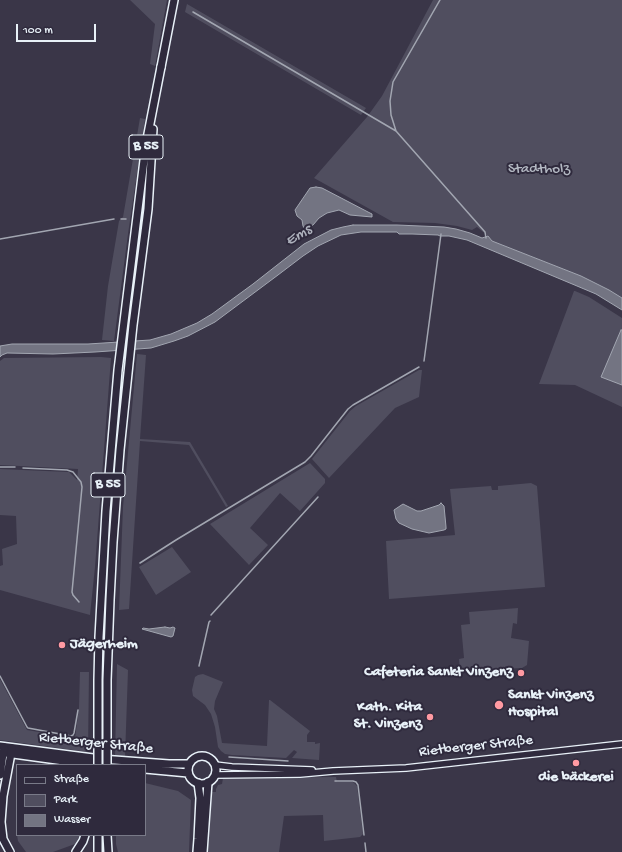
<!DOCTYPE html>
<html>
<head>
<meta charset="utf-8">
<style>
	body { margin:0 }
	#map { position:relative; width:622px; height:852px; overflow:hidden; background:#3a3648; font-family:"Gochi Hand",sans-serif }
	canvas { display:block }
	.legend { position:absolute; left:16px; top:764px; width:130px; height:72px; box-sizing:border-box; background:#2f2a3d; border:1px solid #797a88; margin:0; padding:5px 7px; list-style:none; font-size:12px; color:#e8f1f8 }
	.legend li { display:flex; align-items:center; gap:8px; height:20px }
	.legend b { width:20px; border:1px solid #797a88 }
	.scale { position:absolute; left:16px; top:24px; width:80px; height:18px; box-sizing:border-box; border:2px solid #e8f1f8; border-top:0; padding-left:5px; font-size:12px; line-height:14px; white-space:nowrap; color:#e8f1f8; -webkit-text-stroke:3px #2f2a3d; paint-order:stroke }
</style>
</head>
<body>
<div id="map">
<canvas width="622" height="852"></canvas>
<ul class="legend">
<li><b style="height:5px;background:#2f2a3d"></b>Straße</li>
<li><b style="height:11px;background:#504e5f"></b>Park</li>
<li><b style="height:11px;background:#737482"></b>Wasser</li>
</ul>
<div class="scale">100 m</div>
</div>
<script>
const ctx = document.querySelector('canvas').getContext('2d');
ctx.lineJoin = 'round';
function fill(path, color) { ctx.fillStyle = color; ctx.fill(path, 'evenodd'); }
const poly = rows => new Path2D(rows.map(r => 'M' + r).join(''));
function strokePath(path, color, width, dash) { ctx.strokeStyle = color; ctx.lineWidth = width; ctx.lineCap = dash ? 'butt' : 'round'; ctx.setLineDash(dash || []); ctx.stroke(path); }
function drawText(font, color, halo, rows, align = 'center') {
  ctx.font = font + ' "Gochi Hand",sans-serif'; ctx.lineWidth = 4; ctx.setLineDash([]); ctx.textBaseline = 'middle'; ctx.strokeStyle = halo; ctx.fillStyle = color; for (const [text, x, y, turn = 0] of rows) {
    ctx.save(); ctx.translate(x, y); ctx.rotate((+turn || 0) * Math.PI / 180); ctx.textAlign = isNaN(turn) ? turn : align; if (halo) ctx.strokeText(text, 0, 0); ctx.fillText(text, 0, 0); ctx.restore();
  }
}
fill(poly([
	[130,0,167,0,155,66,150,64,155,24],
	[433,0,622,0,622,298,609,290,581,276,492,241,488,236,477,227,472,230,457,226,435,223,393,222,314,178,367,117,382,96],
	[187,4,366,108,361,115,185,12],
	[140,118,145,119,128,234,114,341,102,340,108,286,119,221,123,217],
	[574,291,575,291,589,297,622,318,622,407,575,385,539,384],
	[137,354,146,355,140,439,190,442,228,506,226,507,189,445,140,441,129,609,119,610,123,507],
	[101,357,111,358,95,567,90,615,0,590,0,566,3,565,2,549,17,544,16,516,0,515,0,469,69,472,77,480,78,469,0,465,0,361,4,358],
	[419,370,422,370,419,397,395,408,329,478,312,459,350,411,356,406],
	[310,463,325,479,325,483,300,511,280,493,250,528,268,545,249,565,210,524],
	[531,483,537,486,545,587,389,599,386,541,455,535,450,489,491,486,492,490,498,490,498,486],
	[172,547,191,572,156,595,139,567],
	[518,608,517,624,513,623,511,638,529,641,527,665,522,668,460,671,459,659,464,658,461,625,470,624,469,612],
	[117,664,128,670,125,757,115,756],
	[80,672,89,672,88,752,0,740,0,679,27,730,75,738,79,708],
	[203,674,223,682,215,701,214,709,217,716,222,743,267,746,269,700,270,700,310,731,307,735,307,742,315,742,315,744,320,743,319,760,292,758,297,752,294,750,286,758,232,755,225,754,221,751,218,747,215,727,211,714,205,705,193,696,192,690,195,677,198,675],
	[336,777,337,782,353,782,357,786,363,834,360,837,324,841,323,815,284,816,279,852,207,852,210,792,216,792,216,789,218,785,222,784,223,778],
	[145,783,178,791,191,800,189,852,118,852,116,844,116,835,145,835],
	[17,835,80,835,75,844,53,852,26,852,18,841]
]), '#504e5f');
const water = poly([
	[316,187,322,188,368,212,372,214,372,217,350,215,339,210,327,213,319,218,313,225,305,229,303,226,302,220,297,216,295,210,310,188,316,187],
	[353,225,397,225,444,227,456,229,470,233,482,238,488,236,492,241,581,276,609,290,622,298,622,310,596,294,577,286,467,240,449,236,440,236,438,235,412,234,399,234,397,232,361,232,341,235,318,246,303,256,278,275,215,322,188,336,174,341,151,348,138,349,95,352,53,354,7,353,2,355,0,357,0,346,12,344,88,344,150,340,171,334,197,323,212,314,253,284,304,244,331,230,343,227,353,225],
	[621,330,622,330,622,385,601,377,621,330],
	[441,503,444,506,446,527,446,529,444,530,429,533,412,529,399,523,396,519,394,510,403,504,417,511,421,511,439,505,441,503],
	[165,627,170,628,173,627,175,628,173,636,171,637,142,629,143,628,149,629,165,627]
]);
fill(water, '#737482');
strokePath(water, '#a2a6b1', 1);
strokePath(poly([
	[193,12,396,131,485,232,486,238],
	[396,131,391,115,390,101,393,82,440,0],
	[121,219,126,219],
	[0,239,114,219],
	[424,361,441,234],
	[0,467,15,467],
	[23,468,67,470,73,472,81,482,82,487,72,592,73,595,79,602],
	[140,563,176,540,305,462,311,456,348,409,353,405,419,367],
	[211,615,318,497],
	[199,666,209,622,210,621],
	[0,676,27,727,28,728,71,736,73,735,74,733,78,710],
	[229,757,288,761],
	[335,781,353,781,356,782,358,785,364,835],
	[365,843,366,852]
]), '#a2a6b1', 1.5);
const tertiary = poly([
	[215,765,232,767,312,770],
	[215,775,300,774,333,771,406,768,622,744]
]);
const primary = poly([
	[161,67,174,0],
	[0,746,101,759,169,764,189,764],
	[6,753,93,765],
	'188 770a14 14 0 1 1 28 0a14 14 0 1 1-28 0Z',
	[145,769,188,773]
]);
const trunk = poly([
	[98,746,98,680,99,637,106,511,118,370,146,144,161,67],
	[107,746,107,680,110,600,113,542,120,450,133,325,148,209,153,129],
	[0,775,4,747],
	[98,835,98,852],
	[107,835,108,852],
	[10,852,3,839,1,822,3,796,12,748],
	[76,852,83,841,85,835],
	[197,852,198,839,200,798,198,783],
	[203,852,208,782]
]);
strokePath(tertiary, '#e8f1f8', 8);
strokePath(primary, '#e8f1f8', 10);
strokePath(trunk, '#e8f1f8', 10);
strokePath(tertiary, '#2f2a3d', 5.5);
strokePath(primary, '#2f2a3d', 7);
strokePath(trunk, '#2f2a3d', 7);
const trunkBridge = poly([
	[98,746,98,765],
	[107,746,107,765]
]);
strokePath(trunkBridge, '#e8f1f8', 10, []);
strokePath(trunkBridge, '#2f2a3d', 7);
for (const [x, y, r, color] of [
	[62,645,4,"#ff9aa2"],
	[521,673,4,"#ff9aa2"],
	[499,705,5,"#ff9aa2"],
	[430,717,4,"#ff9aa2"],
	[576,763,4,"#ff9aa2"]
]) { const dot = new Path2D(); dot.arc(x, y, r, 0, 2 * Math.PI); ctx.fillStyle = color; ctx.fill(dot); strokePath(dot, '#2f2a3d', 1.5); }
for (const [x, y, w] of [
	[146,147,34],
	[108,485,34]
]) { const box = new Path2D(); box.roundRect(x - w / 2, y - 12, w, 24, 3); ctx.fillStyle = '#2f2a3d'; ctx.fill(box); strokePath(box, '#e8f1f8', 1); }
drawText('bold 14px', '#e8f1f8', null, [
	["B 55",146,147],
	["B 55",108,485]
]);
drawText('15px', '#b3b8c2', '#2f2a3d', [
	["Stadtholz",539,170]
]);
drawText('bold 15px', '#e8f1f8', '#2f2a3d', [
	["Jägerheim",70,645],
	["Cafeteria Sankt Vinzenz",513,673,"right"],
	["Sankt Vinzenz",508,696],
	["Hospital",508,713],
	["Kath. Kita",422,708,"right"],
	["St. Vinzenz",422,725,"right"],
	["die bäckerei",576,778,"center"]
], 'left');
drawText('15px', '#e8f1f8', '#2f2a3d', [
	["Rietberger Straße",96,744,6],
	["Rietberger Straße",476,747,-6]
]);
drawText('italic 16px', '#aeb2bd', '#2f2a3d', [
	["Ems",299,236,-31]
]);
</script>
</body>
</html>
